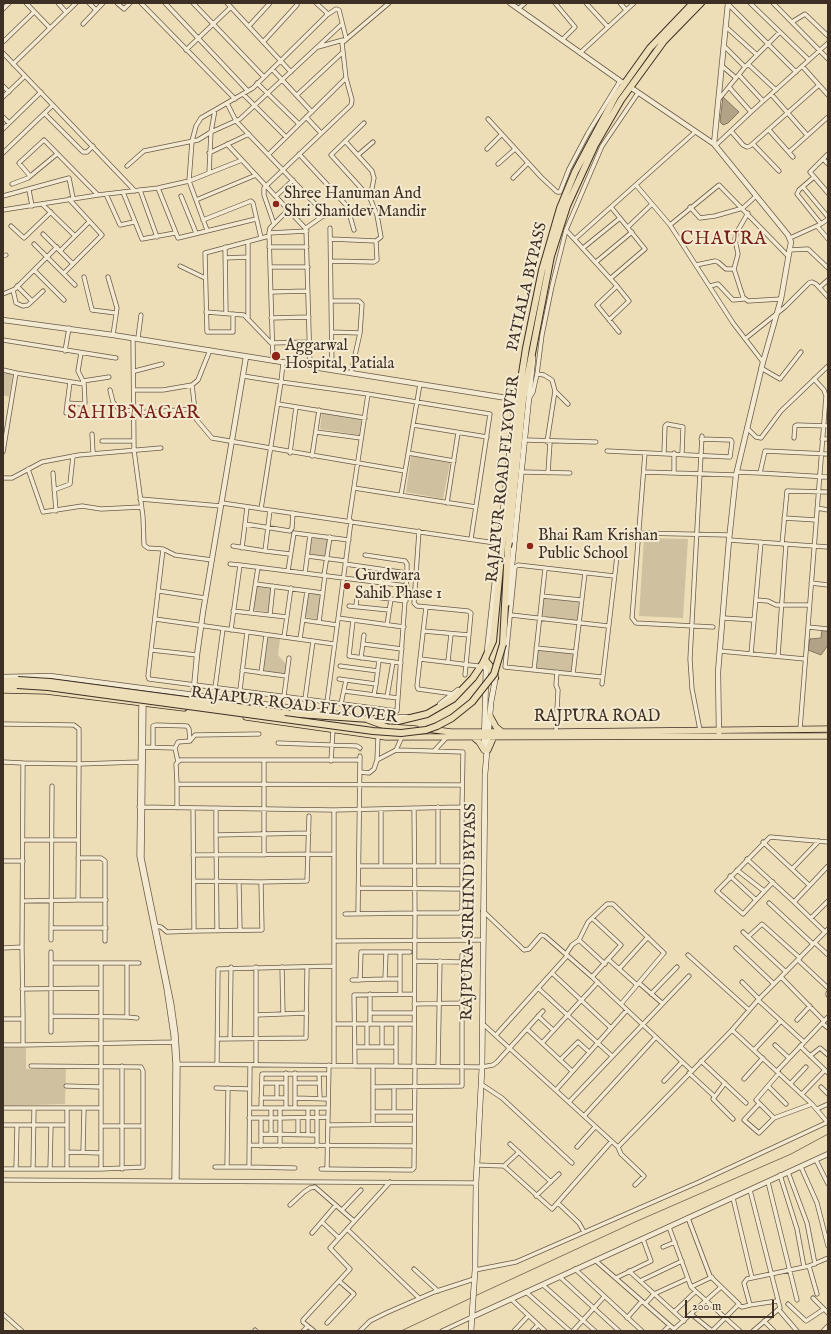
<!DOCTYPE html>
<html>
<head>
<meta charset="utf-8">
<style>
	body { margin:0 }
	#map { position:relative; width:831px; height:1334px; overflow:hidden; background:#eddeb8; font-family:"IM FELL English",serif }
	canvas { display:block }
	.frame { position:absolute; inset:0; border:4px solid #3e2f25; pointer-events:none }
	.scale { position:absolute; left:685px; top:1300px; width:89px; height:18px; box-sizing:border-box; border:2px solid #3e2f25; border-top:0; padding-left:5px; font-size:12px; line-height:14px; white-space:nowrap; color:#3e2f25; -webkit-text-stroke:3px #f3ead1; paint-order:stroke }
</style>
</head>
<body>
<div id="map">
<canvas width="831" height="1334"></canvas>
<div class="frame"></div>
<div class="scale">200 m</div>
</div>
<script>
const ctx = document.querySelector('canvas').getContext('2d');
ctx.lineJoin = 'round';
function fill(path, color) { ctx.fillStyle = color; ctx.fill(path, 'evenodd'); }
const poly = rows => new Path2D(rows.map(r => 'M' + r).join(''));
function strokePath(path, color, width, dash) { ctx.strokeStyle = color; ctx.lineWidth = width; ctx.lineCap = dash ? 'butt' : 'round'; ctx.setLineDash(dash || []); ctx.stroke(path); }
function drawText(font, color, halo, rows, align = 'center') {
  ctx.font = font + ' "IM FELL English",serif'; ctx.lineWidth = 4; ctx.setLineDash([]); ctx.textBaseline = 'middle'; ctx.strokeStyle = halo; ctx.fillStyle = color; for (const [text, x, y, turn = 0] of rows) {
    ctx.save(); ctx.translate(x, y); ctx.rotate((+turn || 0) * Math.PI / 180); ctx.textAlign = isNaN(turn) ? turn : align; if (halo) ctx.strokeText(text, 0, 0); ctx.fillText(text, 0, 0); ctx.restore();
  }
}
fill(poly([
	[3,372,13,373,9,397,3,395],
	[322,413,362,419,359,435,320,429],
	[411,456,450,463,443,499,406,492],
	[312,536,328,539,325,556,309,554],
	[644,538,688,539,683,618,639,616],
	[256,585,272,587,268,612,254,610],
	[308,592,321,594,317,619,305,617],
	[544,598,579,602,577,621,542,617],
	[267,637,280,639,278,655,287,665,286,674,263,671],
	[538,649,574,653,571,672,536,669],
	[3,1048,26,1048,26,1069,66,1068,65,1104,3,1106]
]), '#cfc09f');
const water = poly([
	[723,97,739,112,728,123,723,125,720,122,723,97],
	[822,629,828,632,828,645,821,655,808,650,810,639,821,638,822,629]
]);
fill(water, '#b2a286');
strokePath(water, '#84745f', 1);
strokePath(poly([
	[475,1296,635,1222,791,1154,828,1134],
	[401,1331,471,1298]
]), '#84745f', 1);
strokePath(poly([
	[360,748,360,756]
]), '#cabb9b', 3.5, [3.5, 2]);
const minor = poly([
	[26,3,50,28],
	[58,3,66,12],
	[89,3,96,10],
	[117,3,124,9,130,3],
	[141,3,235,99],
	[165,3,248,91],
	[193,3,264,77],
	[227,3,291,72],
	[555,3,575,27,562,40],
	[586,3,608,27],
	[620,3,626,10],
	[750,3,809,60],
	[773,3,828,59],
	[728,4,796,72],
	[3,9,9,3],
	[518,9,525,3],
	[327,15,336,9,339,10,346,38],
	[792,22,805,14,828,36],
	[83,24,103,3],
	[249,26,270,3],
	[726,27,756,54],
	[264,41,297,5],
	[3,42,34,12],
	[724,46,745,67,780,32],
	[318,47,343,40],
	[186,50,231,7],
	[3,53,135,191],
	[580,53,634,3],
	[13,64,76,3],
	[748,64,776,90],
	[722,66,736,78],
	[802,66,828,95],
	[272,69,312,112],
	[739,75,763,101],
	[257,83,299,124],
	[3,86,9,92],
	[729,87,751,112],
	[243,94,286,137],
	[771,94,807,135],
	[297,95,342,53],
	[3,97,25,76],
	[719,99,745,67],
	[227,103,236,121,319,208,323,216],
	[45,114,83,152,87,152,93,146],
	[3,117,9,123],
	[306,117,321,133],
	[488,119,541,177,557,192,560,192,569,169,588,133,620,81],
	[364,123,331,155,370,198],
	[3,129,41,92],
	[769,130,793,157],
	[731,131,743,145,747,147,750,146,819,85],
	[345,141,372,171,374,178,370,198,377,215,381,237,376,241],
	[227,144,306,229,310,366],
	[753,144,779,171],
	[715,146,751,112,828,43],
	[487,149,502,134],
	[789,152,828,117],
	[3,153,53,105],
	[209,153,249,134],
	[269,154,346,78],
	[299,154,347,206,354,230],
	[828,154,810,172,828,193],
	[358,155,373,142],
	[823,159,828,164],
	[498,164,515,149],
	[127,166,144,151,198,140,211,132,240,119,342,24],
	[209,173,211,132,215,110],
	[30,176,19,163,44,140,98,195],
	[814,177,799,190,797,194,821,224],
	[513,178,528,163],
	[12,184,28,178,57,154],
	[636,185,670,225,733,323,763,362],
	[803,187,828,217],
	[158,188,178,238,256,219],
	[29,190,32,206],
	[140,190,157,237],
	[123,192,142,239,175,233],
	[106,194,120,225,134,222],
	[3,196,69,178,73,198],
	[181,196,196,233],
	[276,196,293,180],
	[196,200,256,175],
	[42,204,75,236],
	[690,207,700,218,715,216,743,208,756,196],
	[3,210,98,195,158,188,189,181,242,160],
	[748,213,737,232,735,239,738,254,734,269,743,297,748,301,781,299],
	[203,220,251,201,253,203,261,238],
	[274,224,264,195,264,188,351,105,352,100,346,78,342,43,389,3],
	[670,225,719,185,788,256],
	[11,226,24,238,51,212],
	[817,226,828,239],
	[628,227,652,204],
	[306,228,323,216,349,211],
	[330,228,332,370],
	[207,230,189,181,192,141,196,126,201,118,253,88,326,16,327,13,316,3],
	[566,230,617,286,597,305,619,332],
	[269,233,307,231],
	[43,234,73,264],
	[790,238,821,224,828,219],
	[331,239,376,241,377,260,374,262,331,261],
	[575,239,695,132],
	[248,242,248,318],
	[34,244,75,285],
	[225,247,226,313],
	[269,247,307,247],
	[583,248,620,218],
	[789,250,808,249,828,268],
	[60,251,89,222],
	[3,256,6,255],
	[225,258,248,257],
	[596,262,632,232],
	[696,265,715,261,718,262,726,269,734,269],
	[180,266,205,278],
	[270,267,308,267],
	[34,270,64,300],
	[64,273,102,235,69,199],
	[84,277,92,310,116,313],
	[108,277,117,308,113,335],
	[611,278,645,249,611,207],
	[17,286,32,301],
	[710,286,718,284,733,300,744,299],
	[820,287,828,280],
	[13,290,16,303,23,306,28,305,43,291],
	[271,292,308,291],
	[3,294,15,289,57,247],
	[332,301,359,301,362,304,360,333,351,373],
	[206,312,244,315,271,343,309,342],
	[233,314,233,332,207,332,205,253,269,236],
	[271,318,309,317],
	[609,320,629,301,617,286],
	[332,332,360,333],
	[133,338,134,450,143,517,144,545,148,548,163,549,175,555,212,560],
	[138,338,141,315],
	[745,339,785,307,809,283,812,282,816,284,828,297],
	[3,340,116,358],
	[65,351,69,328],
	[273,361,269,233,270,228,288,210],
	[761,368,780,379,801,352],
	[3,370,16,373,3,452],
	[135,371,162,364],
	[16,373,84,384],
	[537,374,544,375,552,380,555,391,568,404],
	[243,376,281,382,283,363],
	[83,381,109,377],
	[192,385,196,419,212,438,405,471],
	[110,390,113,402,118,408,124,411,133,410],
	[134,390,163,390,192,385,198,380,210,350],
	[368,394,490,414,471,539],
	[530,397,533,392,537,374,542,335,552,286,566,230,602,146,638,93],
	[67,403,82,404,85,403,84,383,78,371,81,353],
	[278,404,365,418],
	[66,413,70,382],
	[133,413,194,409],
	[413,425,487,437],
	[747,428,756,437,761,438,781,411,828,366],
	[316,432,361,438],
	[92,434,93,453],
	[794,438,795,426,797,425,828,426],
	[822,439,828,439],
	[525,440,596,442],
	[102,441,134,441],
	[547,442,555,391],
	[607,451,730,457,732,442,731,440,701,439],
	[290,453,296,407],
	[408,453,454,461],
	[645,453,632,618,636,623,713,627],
	[664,453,665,426,667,424,683,427,682,454],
	[312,456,319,410],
	[28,469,43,512,82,506,101,509,141,507],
	[521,472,570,473],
	[644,472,736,475],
	[737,472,760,473,765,451,828,454],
	[53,473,56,511],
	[548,473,550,442],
	[674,473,674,453],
	[760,473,828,477],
	[3,478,12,478,42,462,79,455,161,448],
	[354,488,476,507],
	[54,490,70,484,73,456],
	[401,495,420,384],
	[140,499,221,506],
	[222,503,502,544],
	[447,503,458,433],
	[247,507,245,524,290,531,292,528,293,513],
	[817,508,828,510],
	[261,509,281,382,368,394,349,520],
	[270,510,265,551,290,554],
	[784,518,816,520],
	[419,531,414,603,417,606,468,611,471,613,465,675],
	[639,533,729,535],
	[729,540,828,547],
	[782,544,787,491,828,492],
	[233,546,265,551],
	[242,548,245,524],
	[163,549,148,676,149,679,397,711,407,573,345,564],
	[365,555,405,561,407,564,407,573],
	[307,556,346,561],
	[230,564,240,565],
	[288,571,294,533,349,540],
	[305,573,310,535],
	[324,575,330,537],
	[811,583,828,585],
	[256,584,323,593],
	[159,591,205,598],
	[542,596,581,600],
	[756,600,768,601,776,605,809,605],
	[349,606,389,610],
	[356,606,357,597,359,595,406,601],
	[426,607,420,659,478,666],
	[233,611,287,617],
	[251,613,258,567],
	[270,615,273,586],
	[511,615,608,626],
	[338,618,404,627],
	[723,618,754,620],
	[155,619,334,644],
	[303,620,337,625],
	[353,620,349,656,401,663],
	[319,622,325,575],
	[387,625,391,599],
	[808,627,828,629],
	[231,630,240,565,407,586],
	[423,631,469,635],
	[284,637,291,588],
	[300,639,307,591],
	[363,644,402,649],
	[536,648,575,652],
	[151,650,197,655],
	[720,651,805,659],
	[751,654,761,542],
	[778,656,786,544],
	[361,658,364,635],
	[420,659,417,686,418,689,454,694],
	[448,661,451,634],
	[340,666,378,671],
	[242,670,286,676],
	[534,670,545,569],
	[261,673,266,635],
	[573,674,585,573],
	[602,677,505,667,515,567,518,565,614,576],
	[339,679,346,680],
	[602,684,617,556],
	[215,688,223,629],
	[240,690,247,632],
	[344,691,398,698],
	[374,695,376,684],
	[284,696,289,658],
	[387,697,393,662],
	[305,699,313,641],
	[141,702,139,856,166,988,173,1035,175,1064,174,1180],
	[144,702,142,858,172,1005,176,1034,178,1064,177,1180],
	[327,702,351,521],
	[341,704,346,680,376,684,379,660],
	[3,724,74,725,79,729,79,764,139,762],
	[800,729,826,396,824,390,814,379],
	[700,730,692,689,690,659,702,436],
	[556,732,558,690,556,685,557,672],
	[278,743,357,746,360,748],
	[143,747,175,748,178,742,190,741,195,735,259,734],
	[153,747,153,726,156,725,187,726,189,729,190,741],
	[175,748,178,762],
	[396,750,463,752,462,807],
	[434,751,447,737],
	[377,760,396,750,402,737],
	[331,761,333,730],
	[3,762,23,763],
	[360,772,369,773,374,769,377,760,378,737],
	[177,784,176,764,180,760,264,760],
	[139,807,334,810,462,807,462,910,459,913,415,913,414,1066],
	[438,807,438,866],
	[177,808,177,784,462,785],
	[193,808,194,931,262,930,261,882,307,881,309,816],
	[216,808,216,835],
	[334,810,334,1065],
	[23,840,78,840],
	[763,842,809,885],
	[193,855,334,854],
	[264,855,264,760,360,760],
	[78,858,101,858,105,861,105,941],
	[747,859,794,902],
	[3,861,23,861],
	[359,866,462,866],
	[381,866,381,809],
	[792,869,819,841],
	[737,870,764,891],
	[730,876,756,900],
	[194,881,261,882],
	[239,882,240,930],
	[773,882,743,914,717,891,770,837,828,842],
	[358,888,462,889],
	[78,900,106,900],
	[769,903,813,944],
	[483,911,524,950,529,949,541,935,545,936,592,977,692,1071],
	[345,914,415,913,414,808],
	[358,914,360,756],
	[811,918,828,901],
	[156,926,161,927,167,932,194,931],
	[51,928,106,928],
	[828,929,758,1000,732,1030,812,1104,828,1123],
	[217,931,216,835,309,833],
	[743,932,786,972],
	[825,932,794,902,828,866],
	[748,937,762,924,800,958],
	[51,940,52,786],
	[579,940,605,964],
	[334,941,482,940],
	[815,943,828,955],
	[22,947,23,763,79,764,78,900,23,901],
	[3,948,22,947,23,1019,23,1045,3,1045],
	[736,948,774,984],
	[386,952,385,979,400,979],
	[400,952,400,994],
	[566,954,572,945,579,940,588,922,607,904,613,904,664,953,621,1004],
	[688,955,749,1010],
	[608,959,637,985],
	[798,960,828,988],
	[415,961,462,962],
	[51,963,101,963],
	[282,967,283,1014],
	[619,969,648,937],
	[552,973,611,1028],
	[592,977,621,945,593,919],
	[781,977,824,1021],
	[352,980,385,979],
	[360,980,361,952,410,952],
	[742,982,759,999],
	[639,983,662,1003],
	[538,988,612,1056],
	[22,989,101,988],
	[828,993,828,995],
	[370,994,370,1024],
	[651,994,677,967],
	[414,1004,462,1003],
	[370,1013,414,1013],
	[256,1015,307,1013],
	[51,1016,127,1017,127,963],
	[538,1016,553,1030],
	[127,1017,137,1018],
	[3,1019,23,1019],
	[797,1020,810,1006],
	[781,1021,804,1042],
	[822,1023,828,1028],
	[334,1024,414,1024],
	[382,1024,382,1047],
	[483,1024,618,1147,732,1030],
	[527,1029,572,1071],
	[51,1032,51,952],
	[496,1035,567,956],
	[217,1039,306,1038,307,967],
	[230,1039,231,967],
	[542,1043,598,982],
	[23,1045,175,1042],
	[775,1045,789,1058],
	[800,1046,828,1073],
	[355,1047,396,1047],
	[367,1047,367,1024],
	[754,1050,781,1021,758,1000],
	[810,1056,820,1048,828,1055],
	[560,1060,578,1042,589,1052],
	[701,1061,746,1103],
	[176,1064,482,1067,493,1065,497,1062,543,1011],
	[217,1064,218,969,334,966],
	[250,1065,249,1167,295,1168],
	[256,1065,256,967],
	[355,1066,354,995,414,994],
	[373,1066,373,1124],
	[396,1066,396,1024],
	[438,1067,440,961],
	[777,1071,828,1017],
	[295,1073,295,1108],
	[689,1073,714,1096],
	[319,1074,320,1098],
	[744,1079,763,1058],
	[664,1081,682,1062],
	[262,1083,286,1083],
	[295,1083,319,1083],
	[725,1083,713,1099,733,1119],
	[791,1083,806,1067],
	[481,1084,502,1098,572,1163],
	[66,1086,101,1087],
	[768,1086,786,1104],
	[373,1087,462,1086,462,955],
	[821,1087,828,1094],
	[216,1088,250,1089],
	[556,1090,627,1010],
	[802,1094,825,1070],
	[261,1098,286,1098],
	[277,1098,277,1083],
	[295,1098,328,1099],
	[569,1102,689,976],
	[759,1104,744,1120,759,1133,774,1118,812,1104],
	[3,1108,101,1108,101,1169,143,1167,143,1071,141,1067,31,1066],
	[67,1108,67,1169],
	[101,1108,101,963,139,963],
	[250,1108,328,1108],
	[261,1108,262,1074,329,1074],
	[286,1108,286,1073],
	[308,1108,308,1135],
	[817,1109,828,1104],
	[373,1112,414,1112],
	[394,1112,394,1087],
	[584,1116,656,1037],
	[249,1118,280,1118],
	[280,1118,328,1117],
	[774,1118,756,1100,779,1073],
	[3,1125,67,1125],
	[328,1125,414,1124],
	[101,1126,142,1126],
	[261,1134,317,1135],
	[271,1134,271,1108],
	[298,1135,298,1118],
	[510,1144,551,1182],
	[249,1145,414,1146],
	[261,1146,261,1118],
	[280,1146,280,1108],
	[317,1146,317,1108],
	[577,1147,595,1127],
	[618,1147,621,1154,644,1176,635,1185],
	[67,1152,101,1153],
	[83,1152,84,1108],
	[816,1160,828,1184],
	[477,1165,504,1166,552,1209,611,1142],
	[504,1166,519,1152],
	[215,1167,249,1167],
	[227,1167,228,1088],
	[801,1167,817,1203,828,1246],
	[3,1169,101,1169],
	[16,1169,17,1125],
	[33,1169,34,1108],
	[50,1169,51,1125],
	[122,1169,122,1066],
	[321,1169,412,1170,414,1168,415,1066],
	[327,1169,329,1065],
	[788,1172,807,1223,815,1264],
	[780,1175,797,1229,804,1267],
	[3,1180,476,1183],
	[768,1182,797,1300],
	[750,1190,780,1308,753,1331],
	[536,1196,559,1174],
	[733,1198,752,1278],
	[558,1203,579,1223,584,1232],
	[290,1205,304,1192,310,1188,315,1187,354,1221],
	[342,1210,361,1190],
	[688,1218,710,1276,739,1304,712,1331,691,1314],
	[322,1222,339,1238],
	[669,1227,691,1287,740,1331],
	[347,1229,419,1298],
	[312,1233,336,1205],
	[663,1247,675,1242],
	[596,1261,674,1329,721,1287],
	[809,1266,817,1294],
	[414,1269,438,1291],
	[575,1269,642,1331],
	[475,1270,516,1262,699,1182,828,1122],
	[629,1271,684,1321],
	[560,1277,619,1331],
	[616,1278,651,1261,643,1239],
	[339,1281,350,1269,330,1248,390,1182],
	[640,1281,682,1261],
	[543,1285,595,1331],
	[691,1287,712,1277],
	[526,1292,570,1331],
	[813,1298,828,1313],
	[511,1299,545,1331],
	[645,1304,654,1294,687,1279],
	[788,1304,806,1321,824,1309],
	[738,1305,742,1307,750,1305,744,1283,747,1279,809,1266,828,1258],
	[750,1305,777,1301],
	[779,1310,797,1331],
	[674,1312,695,1292],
	[3,1314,22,1331],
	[627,1318,642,1301],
	[764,1321,774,1331],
	[255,1330,256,1331],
	[303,1331,308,1326],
	[314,1331,303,1322,303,1320,339,1281,354,1294,327,1323],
	[360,1331,370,1321,386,1313,434,1292,474,1279],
	[442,1331,472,1317],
	[514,1331,528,1316],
	[532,1331,538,1325],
	[573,1331,604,1297],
	[664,1331,669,1326],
	[823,1331,828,1326]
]);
const tertiary = poly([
	[510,3,623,83],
	[633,89,714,144],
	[3,320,113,335,513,399,515,403,487,651],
	[3,677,50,676,347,715],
	[193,699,197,655,203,612,246,357],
	[440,704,458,690],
	[387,718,407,717],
	[719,735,718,672,729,540,736,475,763,362,781,299,791,242,788,235,714,144,728,3],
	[472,1317,828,1154]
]);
const secondary = poly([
	[508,603,533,358],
	[483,663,486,669,484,750],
	[471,1331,475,1270,476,1183,482,1067,485,774,491,702,496,675]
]);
const primary = poly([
	[3,690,46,691,184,708],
	[490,716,496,727,501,731],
	[246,717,386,737,828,736],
	[368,720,387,727,416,729],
	[428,729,451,732,556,732,828,729],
	[472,736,479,742,484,750],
	[488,750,494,736]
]);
const trunk = poly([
	[503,541,520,386,526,348,542,270,560,208,575,172,615,97,650,48,693,3],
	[509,542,523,400,551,256,567,206,595,145,621,100,664,41,701,3],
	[503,644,508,547],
	[485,660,490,666,492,676,495,678],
	[3,681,18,680],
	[3,686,17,685],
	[283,713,398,721,427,714,453,699,473,678,483,663,493,641,502,546]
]);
strokePath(minor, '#6a5b4a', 5);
strokePath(tertiary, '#6a5b4a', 6);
strokePath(secondary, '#3e2f25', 6);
strokePath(primary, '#3e2f25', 7);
strokePath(trunk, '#3e2f25', 8);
strokePath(minor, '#f3ead1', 3.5);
strokePath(tertiary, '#f3ead1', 4.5);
strokePath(secondary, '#f3ead1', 5);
strokePath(primary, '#eddeb8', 5.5);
strokePath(trunk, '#eddeb8', 6);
const trunkBridge = poly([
	[502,546,503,541],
	[508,547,509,542],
	[18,680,50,682,283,713],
	[17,685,48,687,373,731,401,733,426,730,437,726,452,718,472,702,494,674,503,644]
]);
strokePath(trunkBridge, '#3e2f25', 8, []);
strokePath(trunkBridge, '#eddeb8', 6);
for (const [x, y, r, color] of [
	[276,204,4,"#8f2418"],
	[276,356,5,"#8f2418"],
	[530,546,4,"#8f2418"],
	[347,586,4,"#8f2418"]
]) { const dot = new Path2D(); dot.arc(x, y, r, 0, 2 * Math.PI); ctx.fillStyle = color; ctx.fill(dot); strokePath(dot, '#f3ead1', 1.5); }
drawText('16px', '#3e2f25', '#f3ead1', [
	["Shree Hanuman And",284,195],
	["Shri Shanidev Mandir",284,213],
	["Aggarwal",285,347],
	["Hospital, Patiala",285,365],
	["Bhai Ram Krishan",538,537],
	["Public School",538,555],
	["Gurdwara",355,577],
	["Sahib Phase 1",355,595]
], 'left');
drawText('16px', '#3e2f25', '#f3ead1', [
	["PATIALA BYPASS",528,287,-77],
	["RAJAPUR ROAD FLYOVER",504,479,-84],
	["RAJAPUR ROAD FLYOVER",294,706,7],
	["RAJPURA ROAD",597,718],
	["RAJPURA-SIRHIND BYPASS",470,912,-89]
]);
ctx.letterSpacing = '1px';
drawText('18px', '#7a1f14', '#f3ead1', [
	["CHAURA",724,240],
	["SAHIBNAGAR",134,414]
]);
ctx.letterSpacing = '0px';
</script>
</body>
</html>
